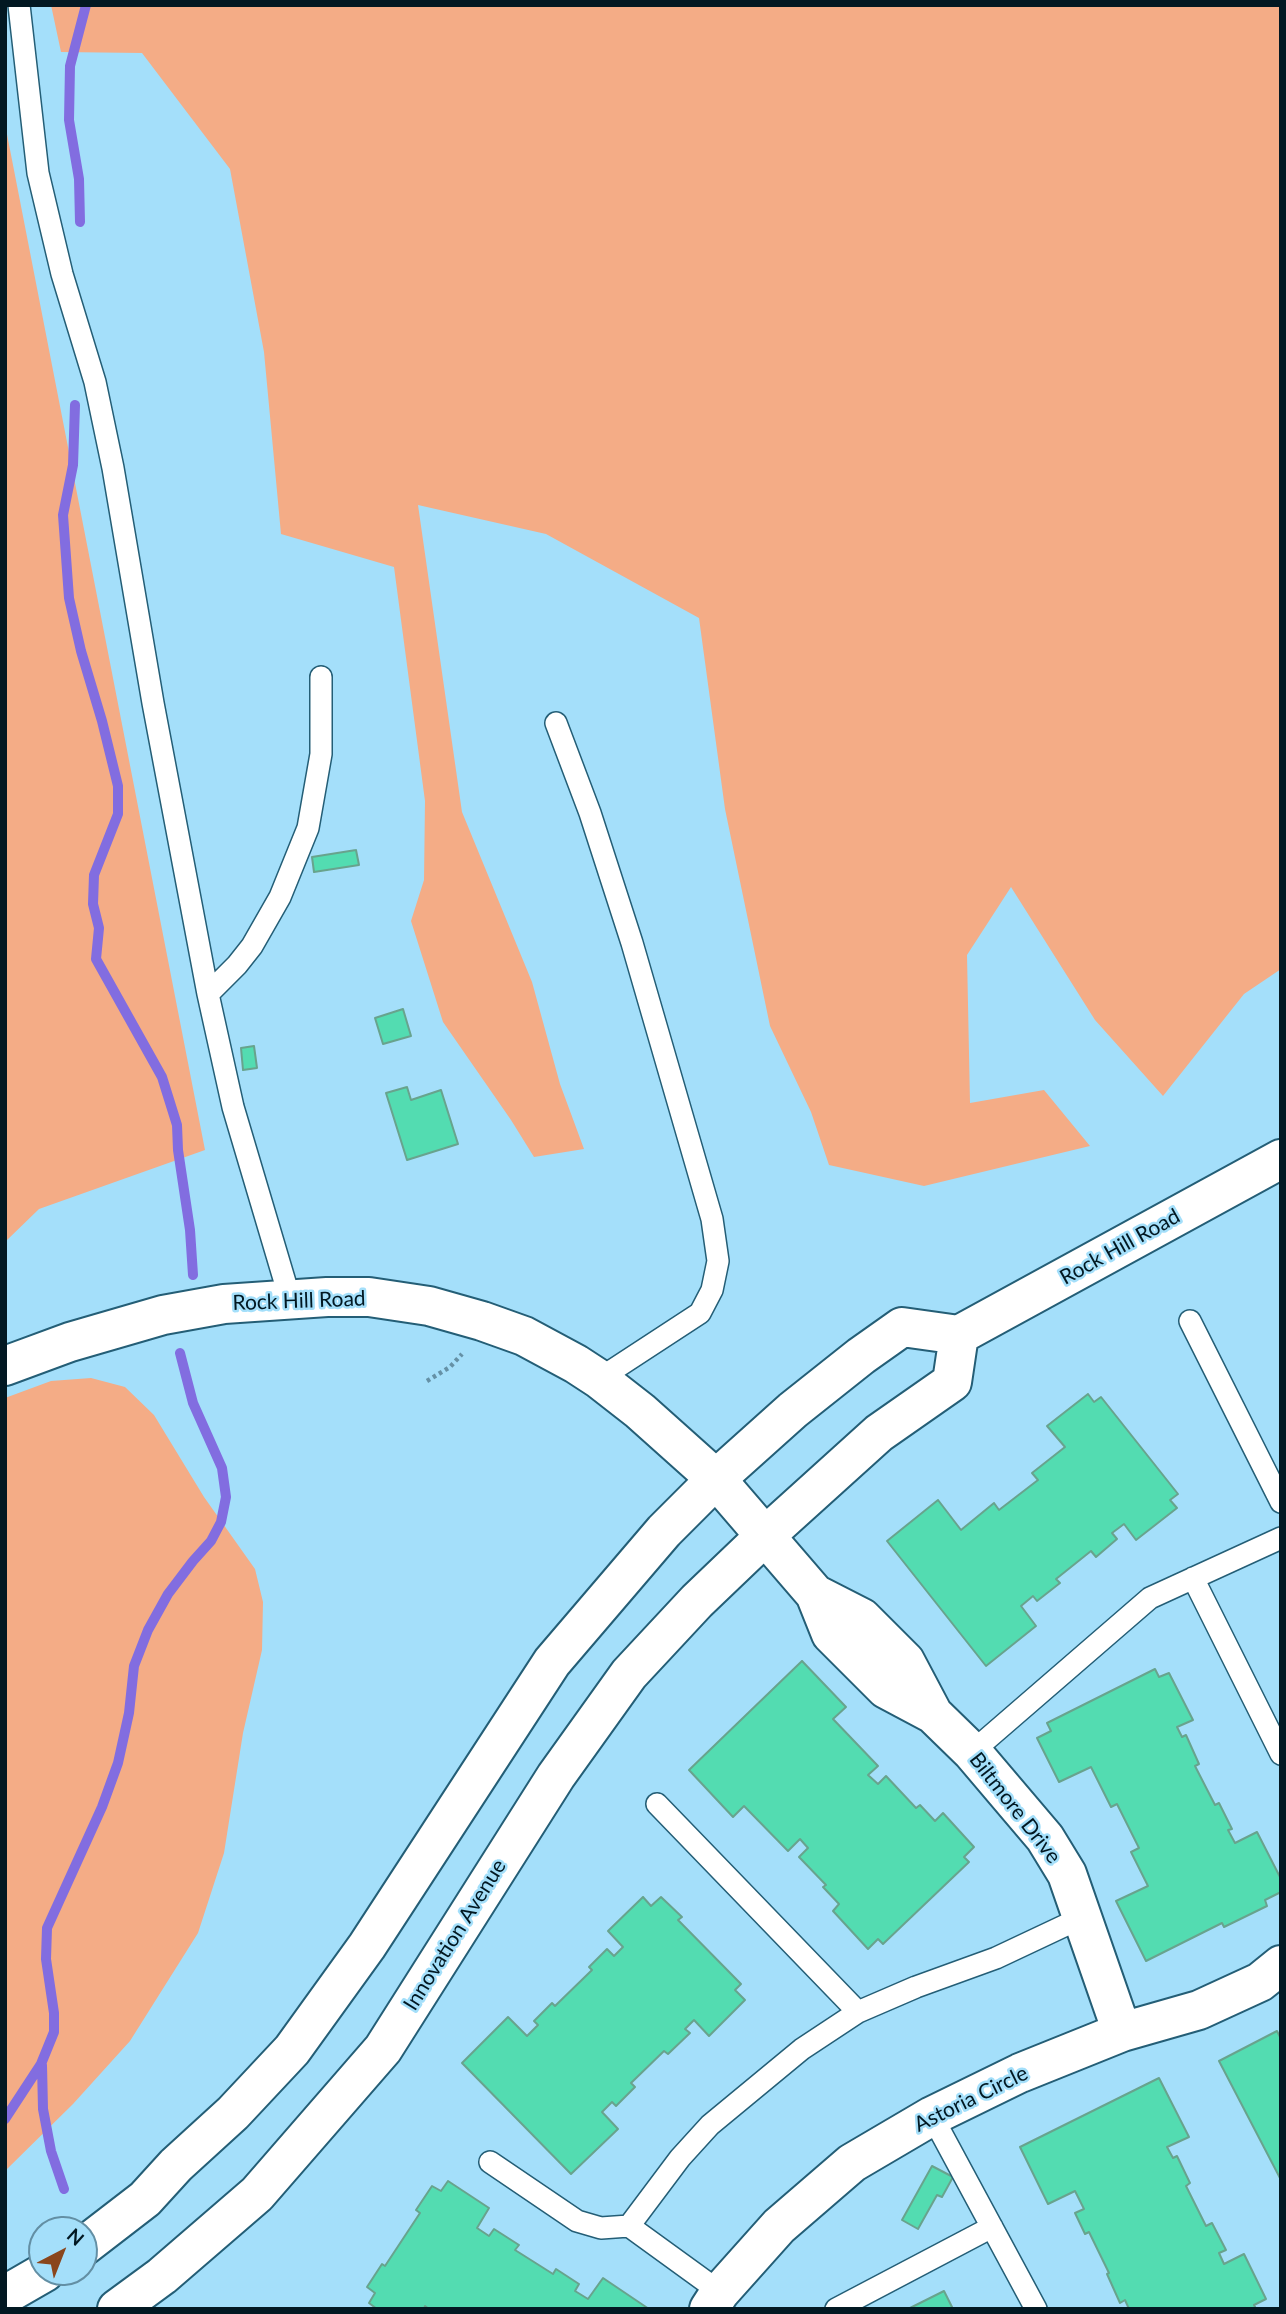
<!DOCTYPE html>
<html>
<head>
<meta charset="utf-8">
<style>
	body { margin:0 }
	#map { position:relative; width:1286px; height:2314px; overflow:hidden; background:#a4dffa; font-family:Lato,sans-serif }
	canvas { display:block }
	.frame { position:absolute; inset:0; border:7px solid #021822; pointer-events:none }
	.north { position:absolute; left:28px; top:2216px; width:70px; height:70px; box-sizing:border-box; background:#a4dffa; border:2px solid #638fa4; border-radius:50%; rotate:42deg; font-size:19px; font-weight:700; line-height:28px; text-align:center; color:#021822 }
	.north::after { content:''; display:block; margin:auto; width:24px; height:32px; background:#8a461c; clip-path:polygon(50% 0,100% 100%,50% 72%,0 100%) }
</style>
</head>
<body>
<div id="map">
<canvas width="1286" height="2314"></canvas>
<div class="frame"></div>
<div class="north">N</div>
</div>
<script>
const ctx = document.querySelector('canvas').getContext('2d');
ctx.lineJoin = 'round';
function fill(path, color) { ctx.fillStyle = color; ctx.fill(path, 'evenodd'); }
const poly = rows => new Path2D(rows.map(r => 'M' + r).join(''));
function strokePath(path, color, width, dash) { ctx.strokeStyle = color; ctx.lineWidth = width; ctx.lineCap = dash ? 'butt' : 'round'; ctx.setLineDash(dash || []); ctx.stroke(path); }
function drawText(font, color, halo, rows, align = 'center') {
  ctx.font = font + ' Lato,sans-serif'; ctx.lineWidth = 5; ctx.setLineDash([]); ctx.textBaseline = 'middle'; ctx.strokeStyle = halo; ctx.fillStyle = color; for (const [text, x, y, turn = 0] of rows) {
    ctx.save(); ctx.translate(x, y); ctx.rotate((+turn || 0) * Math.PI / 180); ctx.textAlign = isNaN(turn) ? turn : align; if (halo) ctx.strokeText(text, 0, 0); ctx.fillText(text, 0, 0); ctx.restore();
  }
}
fill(poly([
	[51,5,1281,5,1281,969,1244,994,1163,1096,1095,1020,1011,887,967,955,970,1103,1044,1090,1090,1146,924,1186,829,1165,811,1112,770,1026,725,809,699,618,546,534,418,505,462,812,532,982,560,1084,584,1149,534,1157,511,1120,443,1022,411,921,424,880,425,801,394,567,281,534,264,352,230,169,142,53,61,52],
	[5,124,205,1150,39,1209,5,1242],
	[91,1378,125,1387,154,1415,204,1497,255,1569,263,1602,262,1650,243,1733,224,1853,198,1933,130,2041,73,2104,5,2171,5,1398,51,1381]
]), '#f4ac86');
strokePath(poly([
	[80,222,79,179,69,120,70,66,86,5],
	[75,405,73,465,63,515,69,598,81,651,102,721,118,786,118,814,94,875,93,904,99,928,96,959,162,1077,177,1125,178,1150,190,1230,193,1275],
	[42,2065,43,2109,51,2151,64,2189],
	[5,2119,41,2064,54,2032,54,2013,46,1959,47,1928,102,1807,118,1763,129,1713,134,1666,148,1630,168,1594,193,1561,211,1541,221,1522,226,1497,222,1468,193,1403,180,1353]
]), '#826de0', 10);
const building = poly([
	[356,850,359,865,314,872,312,857,356,850],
	[403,1009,411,1036,383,1044,375,1018,403,1009],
	[254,1046,257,1068,243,1070,241,1048,254,1046],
	[407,1087,411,1100,441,1090,458,1144,407,1160,386,1093,407,1087],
	[1088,1394,1094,1402,1101,1397,1178,1494,1170,1500,1177,1508,1136,1540,1124,1524,1112,1533,1117,1539,1096,1557,1091,1551,1056,1579,1060,1583,1037,1601,1033,1596,1021,1606,1036,1626,986,1666,887,1541,938,1500,961,1530,994,1503,999,1510,1038,1480,1032,1473,1065,1447,1047,1426,1088,1394],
	[802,1661,846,1707,833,1719,878,1766,868,1775,878,1784,886,1776,916,1808,920,1805,935,1821,943,1813,974,1847,964,1857,969,1862,883,1944,878,1939,868,1949,833,1911,839,1904,823,1887,826,1885,799,1857,808,1848,800,1839,788,1851,744,1806,733,1817,689,1770,802,1661],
	[1155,1669,1159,1677,1169,1673,1193,1720,1177,1727,1182,1737,1186,1735,1199,1764,1195,1766,1215,1805,1219,1803,1232,1829,1228,1830,1235,1843,1257,1832,1281,1879,1281,1892,1265,1900,1267,1906,1224,1927,1222,1923,1146,1961,1116,1901,1148,1886,1131,1852,1139,1848,1117,1804,1111,1807,1091,1767,1059,1782,1037,1738,1051,1731,1047,1723,1155,1669],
	[643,1897,651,1906,661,1897,682,1917,678,1920,741,1984,735,1990,745,2000,709,2036,694,2020,685,2029,690,2033,668,2054,664,2051,631,2083,635,2087,616,2106,612,2102,602,2112,618,2129,571,2174,462,2063,508,2017,527,2036,538,2025,534,2021,552,2003,555,2006,592,1970,589,1967,607,1949,614,1956,623,1947,608,1931,643,1897],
	[1277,2031,1281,2039,1281,2180,1219,2061,1277,2031],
	[1159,2078,1189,2137,1167,2147,1173,2158,1177,2156,1190,2183,1186,2186,1206,2226,1212,2223,1226,2250,1219,2253,1224,2264,1244,2254,1266,2299,1254,2305,1256,2309,1129,2309,1125,2300,1120,2303,1107,2274,1109,2273,1089,2232,1085,2234,1075,2213,1084,2209,1075,2191,1048,2204,1020,2147,1159,2078],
	[932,2166,953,2177,942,2197,937,2195,918,2229,902,2220,932,2166],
	[448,2181,489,2208,477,2228,489,2236,494,2229,519,2245,515,2250,553,2274,556,2269,579,2284,575,2291,588,2299,603,2278,649,2309,429,2309,425,2306,424,2309,377,2309,369,2303,375,2293,367,2287,382,2264,385,2266,420,2213,416,2210,432,2186,441,2191,448,2181],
	[944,2291,953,2309,908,2309,944,2291]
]);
fill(building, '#53dcb1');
strokePath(building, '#68a38d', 2);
const lane = poly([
	[19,5,38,173,62,274,95,382,113,468,153,703,208,994,233,1107,290,1299],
	[556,723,590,813,632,943,712,1219,718,1261,712,1290,700,1313,599,1379],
	[208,994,237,965,252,946,280,897,308,828,321,754,321,677],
	[1190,1321,1281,1502],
	[1193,1578,1281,1754],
	[972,1752,1150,1598,1281,1538],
	[657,1804,858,2012],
	[932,2116,1036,2309],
	[490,2162,577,2221,601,2228,629,2226],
	[720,2292,629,2226,680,2158,710,2125,802,2049,858,2012,916,1987,996,1958,1083,1917],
	[836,2309,992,2227]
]);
const street = poly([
	[5,1366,70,1342,163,1315,224,1304,327,1297,369,1297,429,1306,482,1321,524,1336,576,1364,599,1379,640,1411,716,1479,815,1594,831,1634,886,1689,933,1714],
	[815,1594,862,1618,905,1661,933,1714,972,1752,1045,1838,1067,1874,1122,2032],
	[709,2309,720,2292,779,2226,852,2163,932,2116,1020,2073,1122,2032,1199,2010,1260,1982,1281,1965]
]);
const secondary = poly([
	[84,2246,145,2199,176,2165,233,2113,292,2050,367,1946,552,1662,664,1531,716,1479,793,1410,861,1356,902,1327,959,1335,1281,1159],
	[5,2295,45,2272],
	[117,2309,162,2276,257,2194,383,2049,556,1776,629,1674,697,1601,765,1536,879,1433,952,1382,959,1335]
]);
strokePath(lane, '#245e76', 24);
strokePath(street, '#245e76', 42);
strokePath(secondary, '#245e76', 42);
strokePath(poly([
	[427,1381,450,1367,462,1354]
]), '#6591a6', 4.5, [3.5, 3.5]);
strokePath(lane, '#fff', 21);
strokePath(street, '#fff', 38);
strokePath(secondary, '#fff', 38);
drawText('21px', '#021822', '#a4dffa', [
	["Rock Hill Road",1120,1247,-29],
	["Rock Hill Road",299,1301,-2],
	["Biltmore Drive",1015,1808,52],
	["Innovation Avenue",455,1935,-58],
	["Astoria Circle",971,2099,-26]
]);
</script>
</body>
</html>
